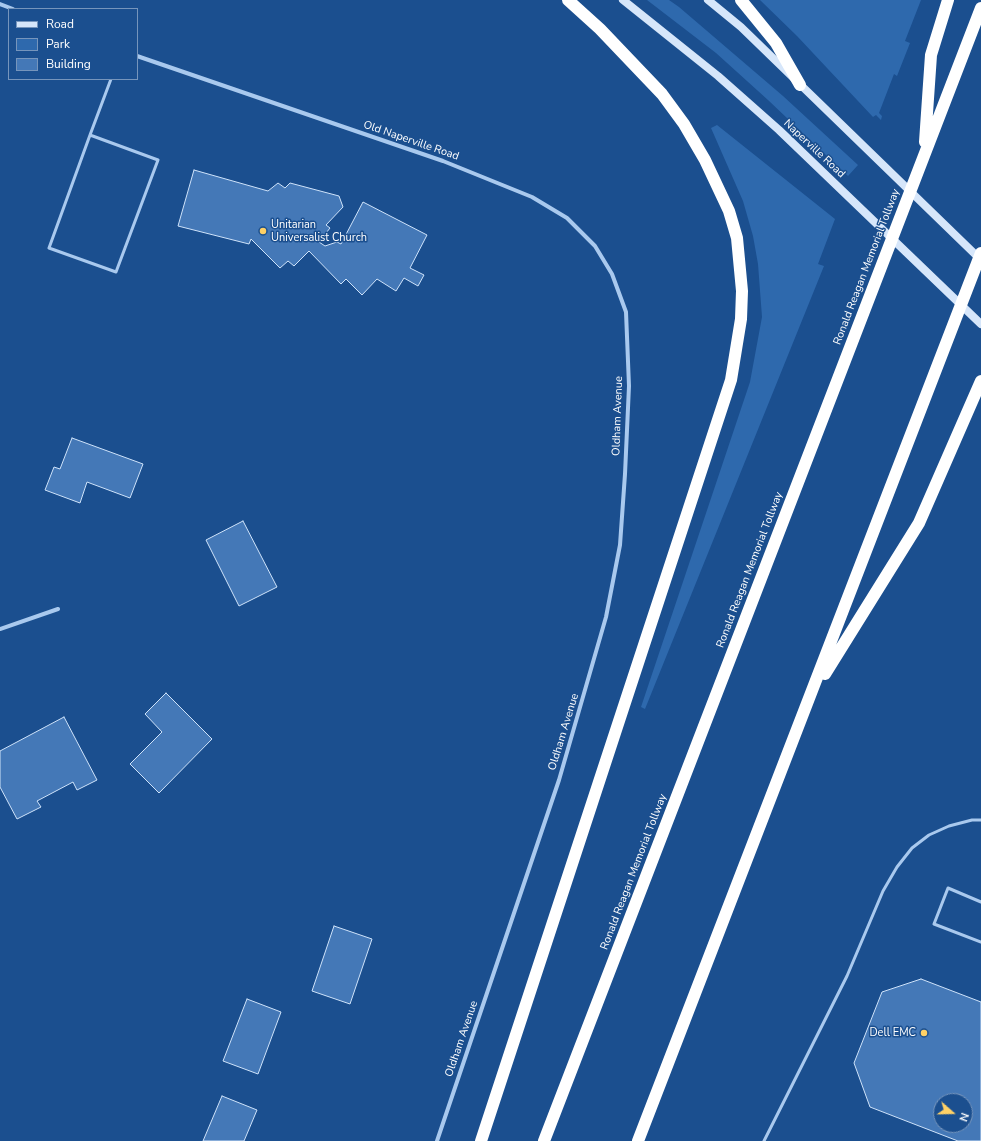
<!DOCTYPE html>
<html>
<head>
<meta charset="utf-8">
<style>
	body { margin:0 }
	#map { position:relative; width:981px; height:1141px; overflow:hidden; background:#1b4f8f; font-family:"Nunito Sans",sans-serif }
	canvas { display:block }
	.legend { position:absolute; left:8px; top:8px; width:130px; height:72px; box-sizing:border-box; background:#1b4f8f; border:1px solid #7695bc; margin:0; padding:5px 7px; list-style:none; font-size:12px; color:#fff }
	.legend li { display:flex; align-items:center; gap:8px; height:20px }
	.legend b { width:20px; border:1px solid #7695bc }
	.north { position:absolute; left:933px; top:1093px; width:40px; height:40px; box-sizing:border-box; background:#1b4f8f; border:1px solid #7695bc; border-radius:50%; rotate:110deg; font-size:11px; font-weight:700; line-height:16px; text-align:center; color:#fff }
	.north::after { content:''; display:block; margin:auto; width:14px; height:18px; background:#ffd166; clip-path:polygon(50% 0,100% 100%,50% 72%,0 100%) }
</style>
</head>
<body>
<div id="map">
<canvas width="981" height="1141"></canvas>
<ul class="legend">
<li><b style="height:5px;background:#d6e6fa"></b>Road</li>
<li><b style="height:11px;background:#2e69ad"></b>Park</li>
<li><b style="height:11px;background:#4478b7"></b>Building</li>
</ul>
<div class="north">N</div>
</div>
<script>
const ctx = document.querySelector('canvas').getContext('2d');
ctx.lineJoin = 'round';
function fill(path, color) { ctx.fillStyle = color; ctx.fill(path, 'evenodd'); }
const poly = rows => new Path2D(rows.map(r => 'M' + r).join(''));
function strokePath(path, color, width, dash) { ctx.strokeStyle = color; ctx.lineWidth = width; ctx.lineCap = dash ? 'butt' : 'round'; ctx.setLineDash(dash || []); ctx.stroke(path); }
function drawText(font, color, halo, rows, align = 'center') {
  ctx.font = font + ' "Nunito Sans",sans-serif'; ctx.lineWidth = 3; ctx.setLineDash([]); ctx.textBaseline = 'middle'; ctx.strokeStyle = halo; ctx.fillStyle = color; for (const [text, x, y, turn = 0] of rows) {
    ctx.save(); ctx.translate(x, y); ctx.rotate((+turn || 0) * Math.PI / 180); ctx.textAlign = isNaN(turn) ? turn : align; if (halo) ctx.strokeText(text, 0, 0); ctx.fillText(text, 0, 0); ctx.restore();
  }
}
fill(poly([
	[647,0,669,0,679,7,783,96,858,165,848,176,768,100,716,53],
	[760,0,921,0,905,41,910,43,897,76,894,74,879,113,882,116,881,120,876,115,873,117,797,36],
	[717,125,835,219,818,264,824,266,645,709,641,707,750,382,762,317,758,264,753,236,743,201,711,128]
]), '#2e69ad');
const building = poly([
	[194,170,268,191,278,183,285,188,290,183,339,196,343,207,326,225,330,228,319,242,325,246,337,242,341,244,363,202,427,235,410,268,424,275,418,286,404,278,396,291,377,279,362,295,346,279,341,284,309,251,294,266,288,261,280,268,251,239,249,244,178,226,194,170],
	[72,438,143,464,130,498,87,482,80,503,45,490,54,467,60,469,72,438],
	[243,521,277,587,239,606,206,540,243,521],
	[166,693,212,739,159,793,130,764,162,732,145,714,166,693],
	[64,717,97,780,77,790,73,782,37,801,41,807,17,819,0,787,0,751,64,717],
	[334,926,372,939,350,1004,312,991,334,926],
	[921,979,981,1002,981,1141,958,1141,870,1107,854,1063,882,992,921,979],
	[941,1101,965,1101,965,1125,941,1125,941,1101],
	[247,999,281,1012,258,1074,223,1061,247,999],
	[222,1096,257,1110,244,1141,203,1141,222,1096]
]);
fill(building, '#4478b7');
strokePath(building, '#cfe3fa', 1);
strokePath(poly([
	[90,135,158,160,116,272,49,248,90,135,111,79],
	[981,902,948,888,934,924,981,942],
	[764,1141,847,976,883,891,897,867,912,848,929,835,949,826,972,820,981,820]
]), '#a9c9ee', 3);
strokePath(poly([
	[0,4,13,9],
	[137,56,443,161,532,197,567,218,595,246,612,274,626,312,629,386,625,474,620,545,606,617,559,780,437,1141],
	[0,629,58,609]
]), '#a9c9ee', 4);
strokePath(poly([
	[623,0,718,76,779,130,981,324],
	[708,0,741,27,981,260]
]), '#d6e6fa', 8);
strokePath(poly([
	[741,0,776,43,800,85],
	[925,142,931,55,948,0],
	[825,674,919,523,981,381],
	[481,1141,731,380,741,319,742,291,737,238,729,211,705,160,684,124,662,94,600,29,568,0],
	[544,1141,981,8],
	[638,1141,981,253]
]), '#fff', 12);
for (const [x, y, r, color] of [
	[263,231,4,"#ffd166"],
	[924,1033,4,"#ffd166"]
]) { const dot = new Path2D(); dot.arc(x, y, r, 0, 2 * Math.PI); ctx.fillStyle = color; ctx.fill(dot); strokePath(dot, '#1b4f8f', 1.5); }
drawText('11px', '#fff', '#1b4f8f', [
	["Old Naperville Road",411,141,19],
	["Naperville Road",814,149,43],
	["Ronald Reagan Memorial Tollway",867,267,-69],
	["Oldham Avenue",618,416,-88],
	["Ronald Reagan Memorial Tollway",750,570,-69],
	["Oldham Avenue",564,732,-73],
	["Ronald Reagan Memorial Tollway",634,872,-69],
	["Oldham Avenue",462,1039,-71]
]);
drawText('11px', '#fff', '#1b4f8f', [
	["Unitarian",271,225],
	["Universalist Church",271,238],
	["Dell EMC",916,1033,"right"]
], 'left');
</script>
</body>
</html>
